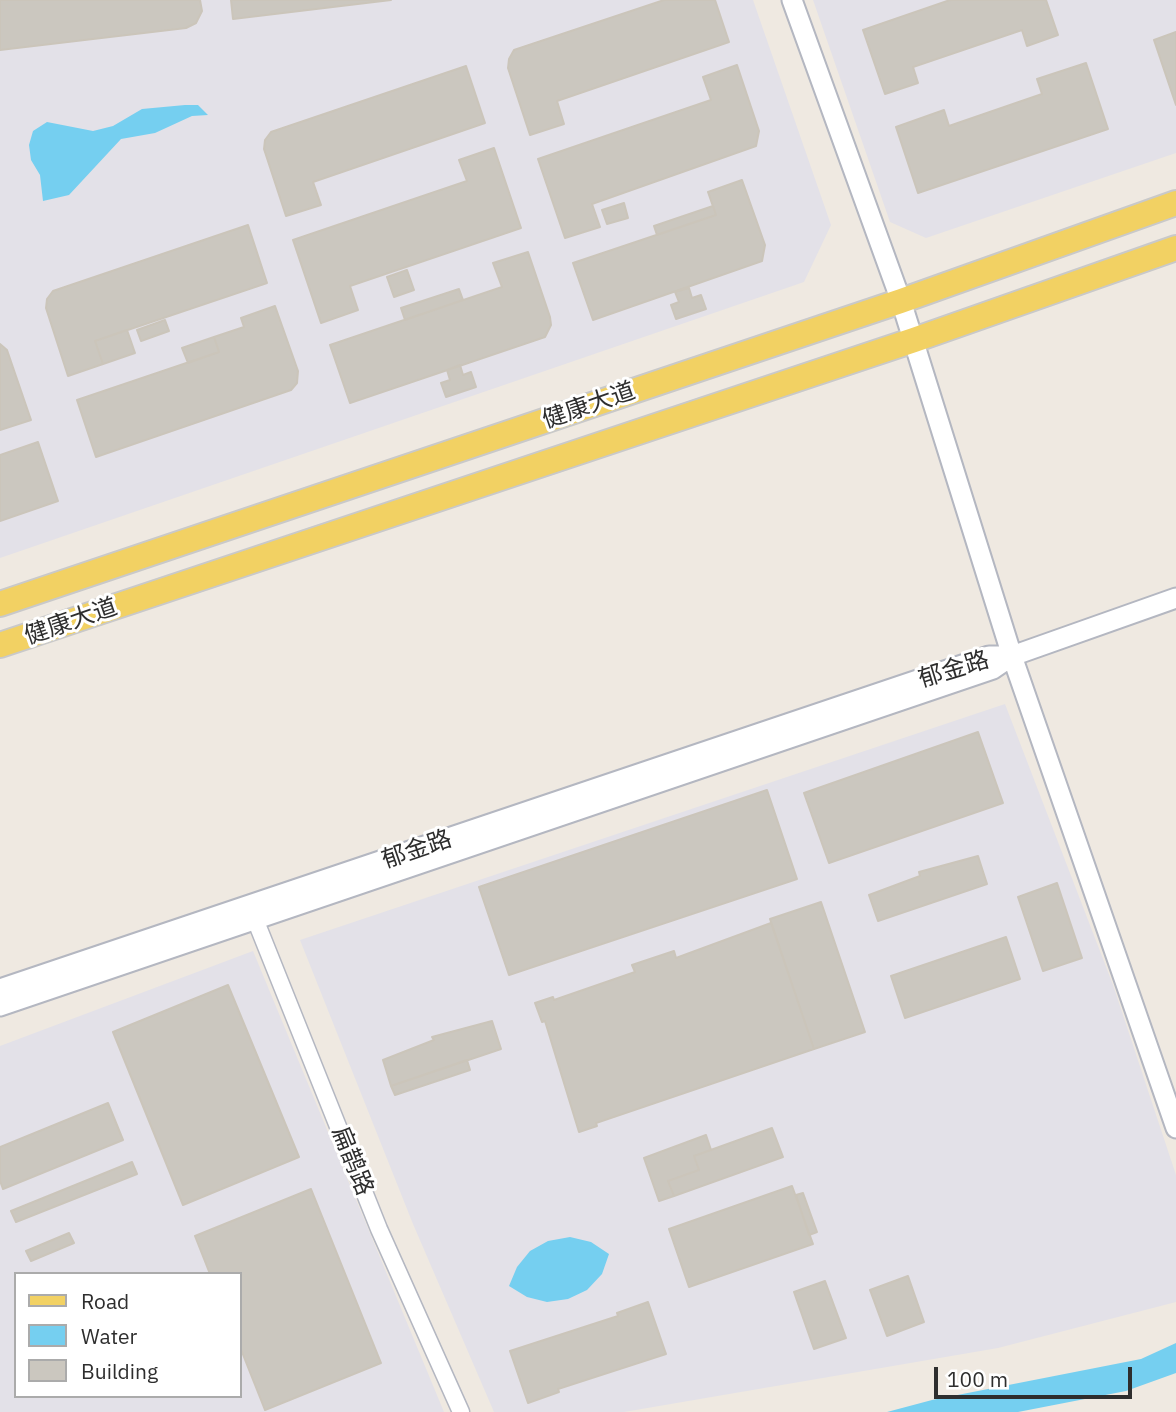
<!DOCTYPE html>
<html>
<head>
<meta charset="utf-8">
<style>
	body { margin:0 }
	#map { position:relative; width:1176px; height:1412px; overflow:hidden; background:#efe9e1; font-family:"IBM Plex Sans",sans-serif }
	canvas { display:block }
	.legend { position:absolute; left:14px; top:1272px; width:228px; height:126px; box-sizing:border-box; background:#fff; border:2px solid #ababab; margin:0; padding:9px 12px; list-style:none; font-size:21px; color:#2e2e2e }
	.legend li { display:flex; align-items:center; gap:14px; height:35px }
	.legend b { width:35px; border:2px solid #ababab }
	.scale { position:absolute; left:934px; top:1367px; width:198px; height:32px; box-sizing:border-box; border:4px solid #2e2e2e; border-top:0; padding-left:9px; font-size:21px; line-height:24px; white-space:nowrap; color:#2e2e2e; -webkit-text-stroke:5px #fff; paint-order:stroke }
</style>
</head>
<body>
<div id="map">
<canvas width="1176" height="1412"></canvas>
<ul class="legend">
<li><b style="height:9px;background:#f2d163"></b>Road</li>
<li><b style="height:19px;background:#75cff0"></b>Water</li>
<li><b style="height:19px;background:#cbc7bf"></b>Building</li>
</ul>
<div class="scale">100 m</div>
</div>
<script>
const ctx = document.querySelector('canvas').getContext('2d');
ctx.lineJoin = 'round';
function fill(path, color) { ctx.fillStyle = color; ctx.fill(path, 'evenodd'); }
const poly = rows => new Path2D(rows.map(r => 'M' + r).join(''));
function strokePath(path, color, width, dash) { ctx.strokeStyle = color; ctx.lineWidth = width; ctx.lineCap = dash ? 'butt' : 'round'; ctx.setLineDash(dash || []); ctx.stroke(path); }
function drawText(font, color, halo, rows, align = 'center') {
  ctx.font = font + ' "IBM Plex Sans","Noto Sans SC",sans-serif'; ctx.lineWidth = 6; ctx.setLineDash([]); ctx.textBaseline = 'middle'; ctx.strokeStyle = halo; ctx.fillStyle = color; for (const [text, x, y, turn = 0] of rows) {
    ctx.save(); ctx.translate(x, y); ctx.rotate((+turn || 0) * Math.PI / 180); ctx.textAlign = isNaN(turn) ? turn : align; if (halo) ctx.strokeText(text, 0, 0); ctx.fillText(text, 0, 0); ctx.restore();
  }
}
fill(poly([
	[0,0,753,0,831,225,804,282,0,558],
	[813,0,1176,0,1176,153,926,238,890,222],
	[1005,704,1113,985,1176,1175,1176,1302,998,1348,624,1412,494,1412,413,1224,300,940],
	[253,951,444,1412,0,1412,0,1046],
	[16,1274,240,1274,240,1396,16,1396]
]), '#e3e1e8');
fill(poly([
	[185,105,198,105,208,115,192,116,155,133,121,139,69,195,43,201,40,175,31,160,29,145,33,131,47,122,93,131,113,126,142,109],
	[570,1237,591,1242,609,1254,602,1274,587,1290,568,1299,547,1302,527,1297,509,1286,517,1267,530,1251,548,1241],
	[1176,1343,1176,1373,1126,1391,1018,1412,887,1412,932,1400,1141,1359]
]), '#75cff0');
const building = poly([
	[0,0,200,0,202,11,196,23,186,28,0,50,0,0],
	[231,0,391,0,233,19,231,0],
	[664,0,715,0,729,42,557,101,564,124,530,135,508,68,509,59,514,50,664,0],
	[950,0,1046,0,1058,35,1027,46,1022,30,913,67,918,83,885,94,863,30,950,0],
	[1176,32,1176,105,1154,40,1176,32],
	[1086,63,1108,129,918,193,896,127,944,110,949,126,1042,94,1037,79,1086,63],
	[737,65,759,131,756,146,592,204,600,227,565,238,538,159,711,100,703,77,737,65],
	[466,66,485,123,313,182,321,205,286,216,264,149,265,140,271,132,466,66],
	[494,148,521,228,350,286,358,310,321,323,293,240,467,181,459,160,494,148],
	[742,180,765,245,762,261,593,320,573,263,716,215,708,192,742,180],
	[624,203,628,218,607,224,602,210,624,203],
	[713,206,716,215,657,235,654,226,713,206],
	[248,225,267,283,95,341,103,364,68,376,46,308,47,299,53,291,248,225],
	[528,252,550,317,551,325,545,337,350,403,330,345,502,287,493,263,528,252],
	[407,270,414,290,394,297,387,277,407,270],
	[689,288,692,298,701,295,706,309,676,319,671,305,679,302,675,292,689,288],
	[459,289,463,300,405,320,401,308,459,289],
	[275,306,298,371,297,383,291,390,96,457,77,400,219,352,214,337,244,327,241,318,275,306],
	[165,320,169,331,141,341,137,330,165,320],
	[127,330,135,353,103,364,95,341,127,330],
	[214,337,219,352,188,363,182,348,214,337],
	[0,344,7,350,31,420,0,430,0,344],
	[460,365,463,375,471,372,476,387,446,397,441,383,450,380,447,370,460,365],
	[38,442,58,501,0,521,0,455,38,442],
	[978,732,1003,803,829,863,804,793,978,732],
	[767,790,797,879,509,975,479,887,767,790],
	[978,856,987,884,878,921,869,895,920,876,919,872,978,856],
	[1057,883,1082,958,1043,971,1018,897,1057,883],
	[821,902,865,1032,814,1049,770,919,821,902],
	[771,923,814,1049,596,1123,597,1126,579,1132,545,1021,542,1022,535,1003,553,997,554,1000,635,972,632,965,674,951,676,958,771,923],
	[1006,937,1020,979,905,1018,891,976,1006,937],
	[228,985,299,1157,183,1205,113,1032,228,985],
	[492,1021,501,1049,391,1086,383,1060,434,1040,432,1037,492,1021],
	[467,1060,470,1070,395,1095,391,1086,467,1060],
	[108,1103,123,1140,3,1189,0,1181,0,1147,108,1103],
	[772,1128,783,1157,674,1196,668,1181,699,1170,694,1156,772,1128],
	[706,1135,711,1150,694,1156,699,1170,668,1181,674,1196,659,1201,644,1158,706,1135],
	[132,1162,137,1174,16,1222,11,1211,132,1162],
	[792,1186,813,1244,689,1287,669,1229,792,1186],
	[311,1189,381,1363,265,1410,240,1347,240,1274,210,1274,195,1236,311,1189],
	[803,1193,817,1232,809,1235,796,1195,803,1193],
	[69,1233,74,1243,31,1261,26,1251,69,1233],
	[908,1276,924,1322,887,1336,870,1290,908,1276],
	[825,1281,846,1338,814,1349,794,1292,825,1281],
	[648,1302,666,1354,558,1389,559,1392,528,1403,510,1351,618,1316,617,1313,648,1302]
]);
fill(building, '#cbc7bf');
strokePath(building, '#cbc5ba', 2);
const minor = poly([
	[251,909,379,1229,461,1412]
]);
const tertiary = poly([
	[792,0,901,301,1012,656,1176,1128],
	[0,989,989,656,1012,656],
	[0,1006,993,669,1012,656,1176,598]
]);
const primary = poly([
	[0,604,901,301,1176,203],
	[0,645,914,340,1176,248]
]);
strokePath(minor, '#b4b7c1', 19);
strokePath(tertiary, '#b4b7c1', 23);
strokePath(primary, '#c9c9c9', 28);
strokePath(minor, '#fff', 16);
strokePath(tertiary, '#fff', 19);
strokePath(primary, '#f2d163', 24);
drawText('24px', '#2e2e2e', '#fff', [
	["健康大道",589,406,-19],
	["健康大道",71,622,-19],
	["郁金路",954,670,-17],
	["郁金路",417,850,-19],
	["扁鹊路",352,1161,68]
]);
</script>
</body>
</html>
